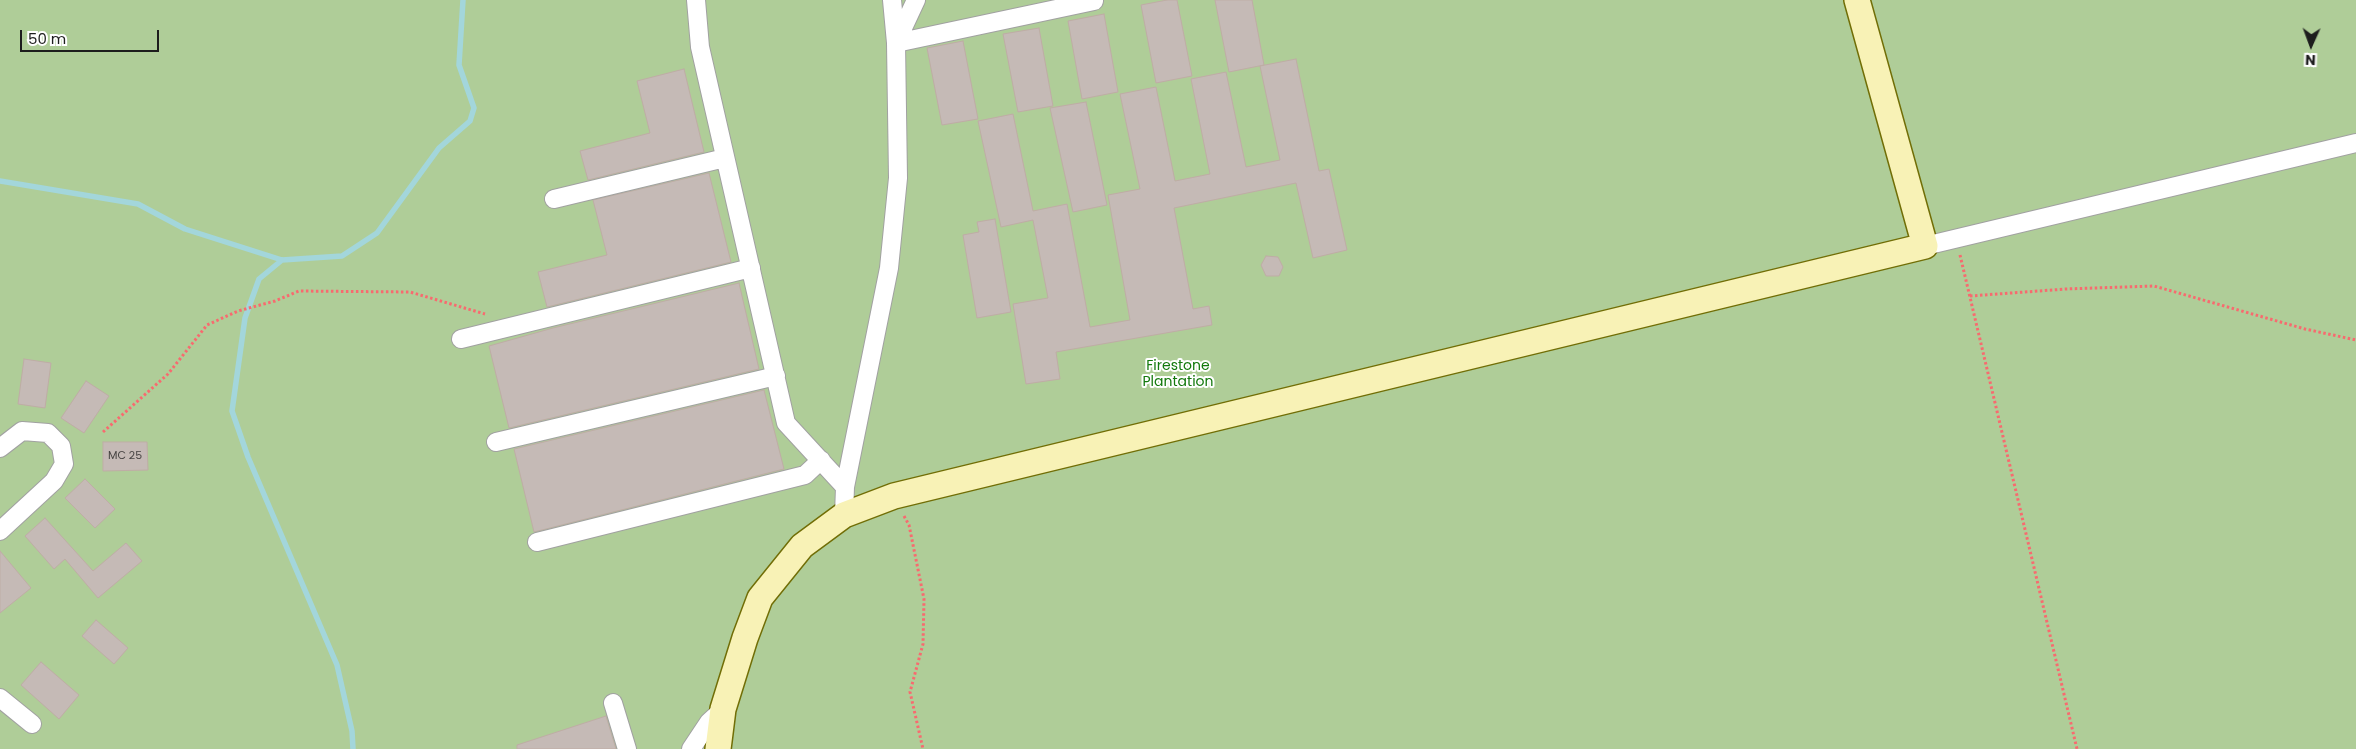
<!DOCTYPE html>
<html>
<head>
<meta charset="utf-8">
<style>
	body { margin:0 }
	#map { position:relative; width:2356px; height:749px; overflow:hidden; background:#eee8e2; font-family:Poppins,sans-serif }
	canvas { display:block }
	.north { position:absolute; left:2286px; top:20px; width:50px; height:50px; -webkit-text-stroke:4px #fff; paint-order:stroke; rotate:182deg; font-size:14px; font-weight:700; line-height:20px; text-align:center; color:#1d1d1d }
	.north::after { content:''; display:block; margin:auto; width:18px; height:22px; background:#1d1d1d; clip-path:polygon(50% 0,100% 100%,50% 72%,0 100%) }
	.scale { position:absolute; left:20px; top:30px; width:139px; height:22px; box-sizing:border-box; border:2px solid #1d1d1d; border-top:0; padding-left:6px; font-size:15px; line-height:18px; white-space:nowrap; color:#1d1d1d; -webkit-text-stroke:4px #fff; paint-order:stroke }
</style>
</head>
<body>
<div id="map">
<canvas width="2356" height="749"></canvas>
<div class="north">N</div>
<div class="scale">50 m</div>
</div>
<script>
const ctx = document.querySelector('canvas').getContext('2d');
ctx.lineJoin = 'round';
function fill(path, color) { ctx.fillStyle = color; ctx.fill(path, 'evenodd'); }
const poly = rows => new Path2D(rows.map(r => 'M' + r).join(''));
function strokePath(path, color, width, dash) { ctx.strokeStyle = color; ctx.lineWidth = width; ctx.lineCap = dash ? 'butt' : 'round'; ctx.setLineDash(dash || []); ctx.stroke(path); }
function drawText(font, color, halo, rows, align = 'center') {
  ctx.font = font + ' Poppins,sans-serif'; ctx.lineWidth = 4; ctx.setLineDash([]); ctx.textBaseline = 'middle'; ctx.strokeStyle = halo; ctx.fillStyle = color; for (const [text, x, y, turn = 0] of rows) {
    ctx.save(); ctx.translate(x, y); ctx.rotate((+turn || 0) * Math.PI / 180); ctx.textAlign = isNaN(turn) ? turn : align; if (halo) ctx.strokeText(text, 0, 0); ctx.fillText(text, 0, 0); ctx.restore();
  }
}
fill(poly([
	[0,0,2356,0,2356,749,0,749]
]), '#afcd98');
strokePath(poly([
	[0,181,138,204,185,229,282,260,342,256,377,233,439,148,470,121,474,108,459,65,463,0],
	[282,260,259,279,245,318,232,411,248,457,337,665,352,731,353,749]
]), '#a3d6db', 5.5);
const building = poly([
	[1167,0,1177,0,1192,76,1156,83,1141,5,1167,0],
	[1215,0,1252,0,1264,65,1229,72,1215,0],
	[1104,14,1118,92,1082,99,1068,21,1104,14],
	[1039,28,1053,106,1018,112,1003,34,1039,28],
	[963,41,978,119,942,125,927,48,963,41],
	[1296,59,1319,171,1329,169,1347,250,1313,258,1296,183,1174,208,1193,309,1209,306,1212,325,1056,352,1060,379,1026,384,1013,304,1048,298,1033,220,1001,227,978,121,1013,114,1033,211,1067,204,1090,327,1130,320,1108,195,1140,189,1120,94,1156,87,1175,181,1210,174,1191,79,1226,72,1246,167,1280,160,1260,66,1296,59],
	[684,69,704,152,588,180,580,151,650,133,637,81,684,69],
	[1086,102,1107,205,1073,212,1050,108,1086,102],
	[709,173,731,262,547,307,538,272,607,255,593,200,709,173],
	[995,219,1011,312,977,318,963,235,979,232,977,222,995,219],
	[1266,256,1278,257,1283,267,1279,276,1266,276,1261,265,1266,256],
	[739,283,759,369,509,428,489,346,553,328,739,283],
	[24,359,51,363,45,408,18,404,24,359],
	[86,381,109,396,84,433,61,418,86,381],
	[764,390,784,469,534,532,514,449,764,390],
	[103,442,147,442,148,470,103,471,103,442],
	[85,479,115,509,95,528,65,498,85,479],
	[45,518,93,571,126,543,142,561,98,598,65,559,54,569,25,536,45,518],
	[0,551,31,588,0,613,0,551],
	[96,620,128,648,114,664,82,636,96,620],
	[41,662,79,695,59,719,21,685,41,662],
	[606,716,616,749,517,749,517,745,606,716]
]);
fill(building, '#c5bab6');
strokePath(building, '#bfada5', 1);
const street = poly([
	[696,0,700,47,786,423,845,487,844,515],
	[896,43,1094,1],
	[896,43,916,0],
	[554,199,725,158],
	[1925,246,2356,143],
	[461,339,751,268],
	[496,442,776,376],
	[0,448,22,431,48,433,61,446,64,464,54,481,0,531],
	[845,487,889,268,898,178,896,43,892,0],
	[537,542,805,475,821,460],
	[0,698,32,724],
	[613,703,627,749],
	[691,749,709,722,723,709]
]);
const secondary = poly([
	[718,749,723,709,745,638,760,598,802,546,844,515,894,496,1925,246,1857,0]
]);
strokePath(street, '#a1a1a1', 20);
strokePath(secondary, '#716e06', 28);
strokePath(poly([
	[1960,255,2077,749],
	[1970,296,2066,289,2154,286,2305,329,2356,340],
	[103,432,168,374,207,325,238,311,275,301,299,291,410,292,485,314],
	[904,516,909,525,924,599,923,644,910,692,923,749]
]), '#f86a6f', 3, [2.5, 2.5]);
strokePath(street, '#fff', 18);
strokePath(secondary, '#f8f2b6', 25);
drawText('11px', '#474443', null, [
	["MC 25",125,456]
]);
drawText('14px', '#13790d', '#fff', [
	["Firestone",1178,366],
	["Plantation",1178,382]
]);
</script>
</body>
</html>
